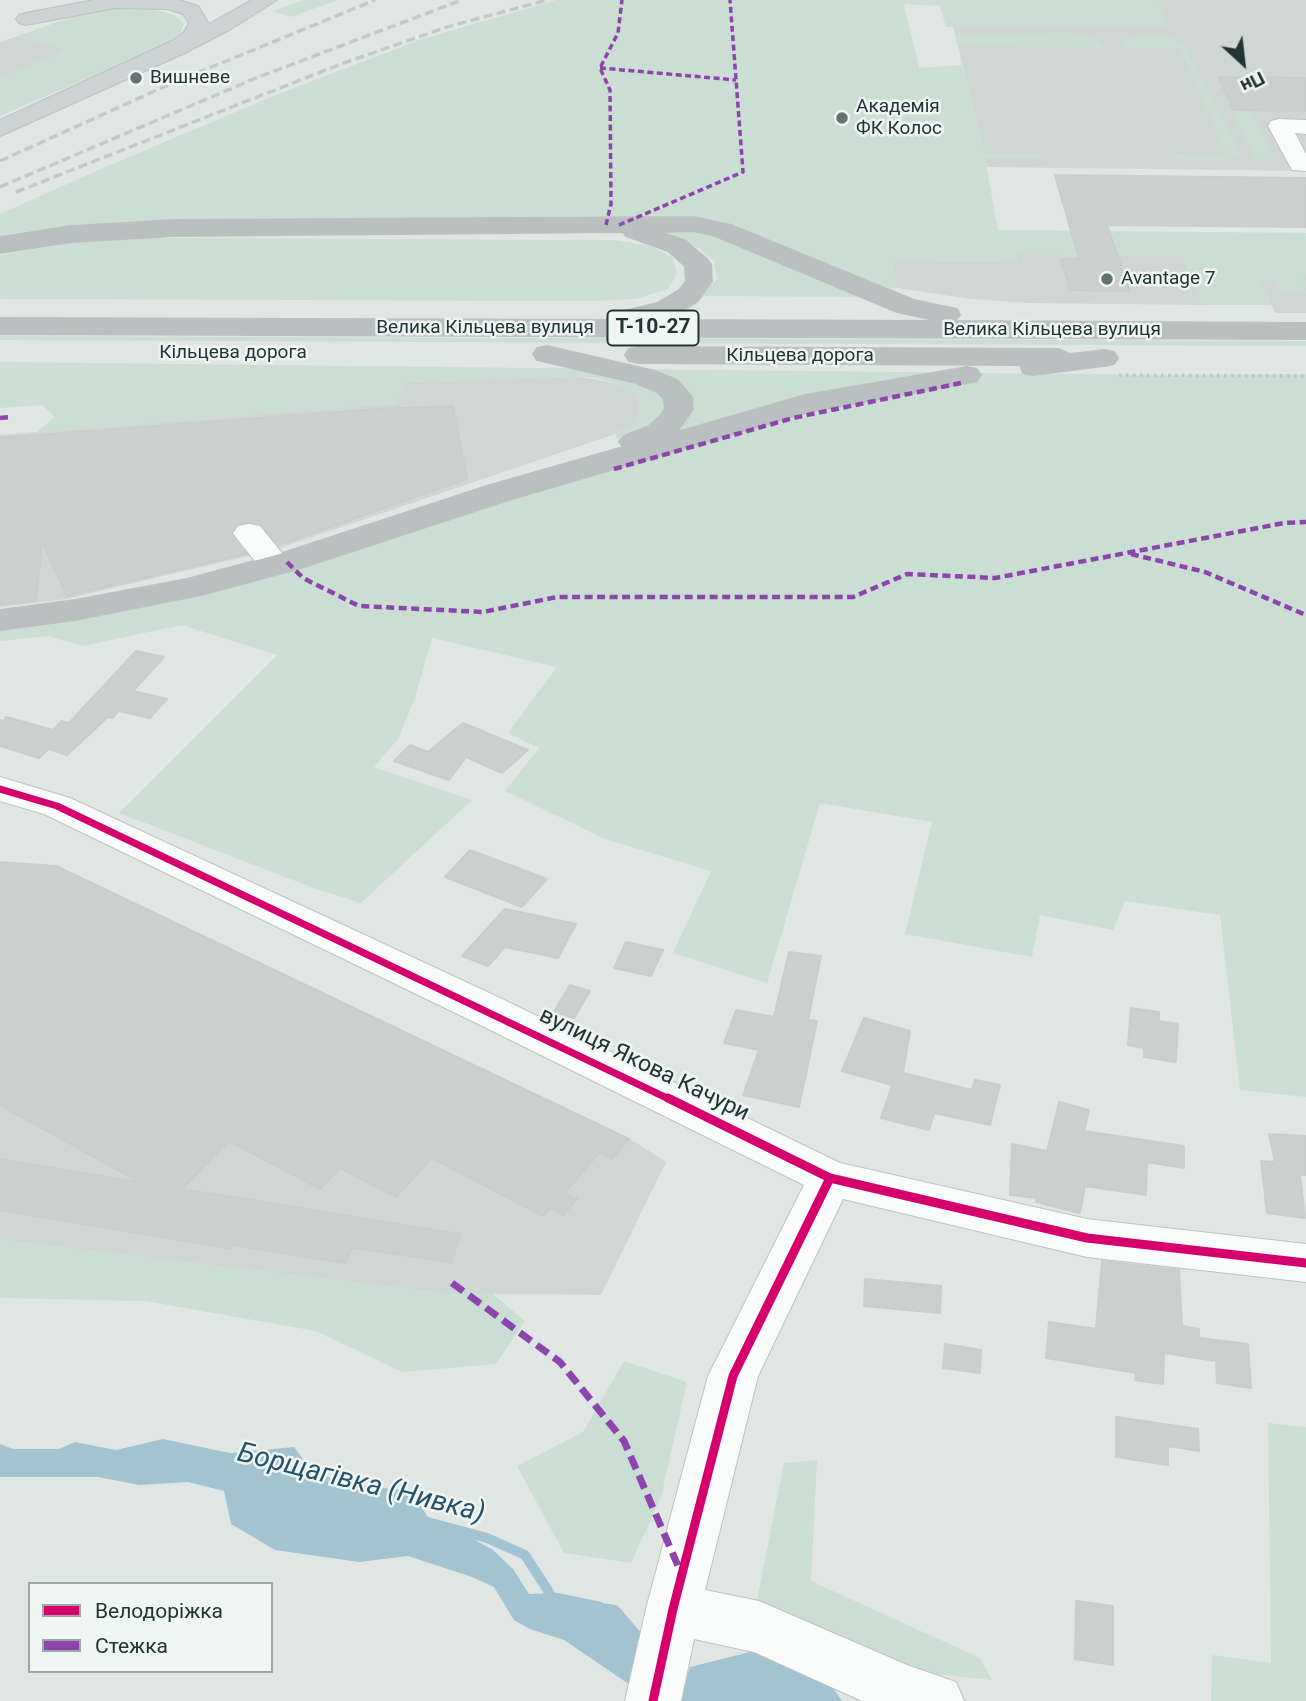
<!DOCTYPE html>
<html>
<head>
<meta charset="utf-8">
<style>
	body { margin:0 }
	#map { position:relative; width:1306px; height:1701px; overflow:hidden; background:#e0e6e4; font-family:Roboto,sans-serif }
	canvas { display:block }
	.legend { position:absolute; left:28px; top:1582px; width:245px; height:91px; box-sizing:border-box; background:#eef5f3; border:2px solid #9ca8a7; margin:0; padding:9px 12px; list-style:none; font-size:21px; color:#213534 }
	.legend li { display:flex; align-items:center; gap:14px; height:35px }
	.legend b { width:35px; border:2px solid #9ca8a7 }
	.north { position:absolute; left:1208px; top:28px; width:70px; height:70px; -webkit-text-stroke:5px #eef5f3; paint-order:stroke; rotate:153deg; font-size:19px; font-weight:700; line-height:28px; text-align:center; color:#213534 }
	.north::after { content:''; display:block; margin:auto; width:24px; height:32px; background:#213534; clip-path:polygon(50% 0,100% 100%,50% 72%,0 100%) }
</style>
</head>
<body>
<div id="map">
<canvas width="1306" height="1701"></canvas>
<ul class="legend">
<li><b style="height:9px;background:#d6006c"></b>Велодоріжка</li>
<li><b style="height:9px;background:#8e44ad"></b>Стежка</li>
</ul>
<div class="north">Пн</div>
</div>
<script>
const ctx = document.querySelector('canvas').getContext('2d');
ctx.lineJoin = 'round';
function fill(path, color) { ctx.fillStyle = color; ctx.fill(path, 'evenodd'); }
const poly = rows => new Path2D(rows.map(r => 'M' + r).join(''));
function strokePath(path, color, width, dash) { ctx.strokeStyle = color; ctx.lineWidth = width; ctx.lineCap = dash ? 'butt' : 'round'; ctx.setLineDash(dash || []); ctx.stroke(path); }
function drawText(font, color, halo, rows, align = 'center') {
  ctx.font = font + ' Roboto,sans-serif'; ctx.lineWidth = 5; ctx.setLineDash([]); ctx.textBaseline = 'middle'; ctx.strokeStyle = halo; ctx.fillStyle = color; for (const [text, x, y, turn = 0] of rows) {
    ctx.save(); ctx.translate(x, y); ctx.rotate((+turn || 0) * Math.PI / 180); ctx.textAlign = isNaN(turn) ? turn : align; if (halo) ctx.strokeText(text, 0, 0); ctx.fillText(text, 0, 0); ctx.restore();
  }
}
fill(poly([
	[947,0,1306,0,1306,171,987,167],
	[18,36,68,50,0,78,0,42],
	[1016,254,1183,256,1203,305,1028,303,971,299,896,288,893,260,1017,261],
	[1306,264,1306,313,1275,313,1255,269],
	[575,376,616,383,634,394,640,404,638,416,631,426,615,434,274,550,66,599,0,607,0,435,396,403,406,382],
	[0,862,56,866,637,1143,666,1162,601,1295,442,1293,0,1240]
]), '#cfd7d4');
fill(poly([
	[304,0,338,0,291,17,273,11],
	[556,0,1158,0,1169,25,1168,27,946,27,940,6,904,4,919,68,962,65,984,154,1043,154,1036,159,985,159,998,230,1306,233,1306,275,1302,276,1306,293,1281,293,1274,280,1261,280,1271,305,1203,305,1183,256,1016,254,1017,261,893,260,896,288,884,291,745,231,699,220,105,223,15,233,0,237,0,214,110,165,276,95,419,40],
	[115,6,142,6,176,16,184,24,180,34,162,46,0,116,0,78,67,50,18,36,88,11],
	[1072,33,1094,38,1106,48,957,46,955,34],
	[1153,34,1170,36,1183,43,1241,154,1238,157,1222,160,1182,160,1171,155,1227,155,1180,48,1126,48,1121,42,1136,35],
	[1232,112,1252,112,1275,159,1258,159,1253,155],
	[697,230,729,239,822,282,870,297,700,296,717,279,714,261,700,249,676,237,655,231],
	[148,238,614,240,648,245,672,257,677,274,668,289,636,299,591,301,0,299,0,255,77,242],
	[0,336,1306,341,1306,346,0,340],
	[0,362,1165,375,1306,374,1306,1097,1240,1090,1220,915,1125,901,1113,930,1040,915,1032,957,905,934,932,822,820,803,767,983,673,953,711,871,605,839,505,791,539,748,508,733,557,667,432,638,415,698,398,739,374,767,472,800,361,903,316,889,119,813,277,655,182,625,83,646,49,636,0,641,0,627,200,595,287,571,629,461,615,434,631,426,638,416,640,404,633,394,616,383,598,378,575,376,406,382,396,403,37,432,55,417,42,405,0,408],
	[0,1240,442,1293,492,1293,525,1321,496,1364,402,1372,316,1331,145,1301,0,1298],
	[624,1361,687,1382,661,1497,631,1563,564,1553,517,1466,583,1432],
	[1268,1423,1306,1427,1306,1701,1211,1701,1212,1655,1271,1663],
	[817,1460,811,1581,980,1658,992,1680,889,1669,756,1605,784,1463]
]), '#cbded4');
fill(poly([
	[163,1439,230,1453,294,1447,313,1473,367,1487,411,1490,435,1529,461,1532,493,1550,513,1569,529,1594,558,1593,602,1602,629,1627,643,1657,636,1689,564,1640,530,1629,514,1620,494,1587,472,1577,408,1556,359,1562,275,1550,231,1524,224,1491,188,1482,139,1485,98,1477,0,1477,0,1444,13,1449,59,1449,75,1442,116,1450],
	[750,1652,787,1656,822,1672,842,1701,680,1701,690,1667]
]), '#a4c3d0');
strokePath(poly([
	[424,1521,487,1538,525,1555,554,1600],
	[601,1608,615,1610,645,1645]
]), '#a4c3d0', 10);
const building = poly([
	[1218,77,1306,78,1306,111,1234,110,1218,77],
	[1055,175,1306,178,1306,227,1107,225,1130,291,1070,290,1061,259,1079,259,1055,175],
	[453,406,467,479,279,545,260,523,238,523,230,533,246,554,67,596,42,542,36,601,0,604,0,438,376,409,453,406],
	[136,651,164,657,133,691,167,699,150,718,119,711,112,718,108,717,67,755,49,749,39,758,0,746,0,720,4,721,6,717,53,730,62,721,69,723,136,651],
	[463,723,528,750,502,773,466,757,449,780,394,761,410,745,428,752,463,723],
	[470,850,547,879,522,907,445,877,470,850],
	[0,862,56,866,629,1139,612,1159,599,1153,564,1193,577,1199,563,1215,550,1208,543,1216,432,1158,396,1197,340,1168,320,1189,229,1141,182,1189,461,1234,451,1263,352,1247,346,1263,233,1245,232,1249,0,1210,0,1159,139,1182,0,1105,0,862],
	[505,909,576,924,558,958,505,947,488,966,462,956,505,909],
	[626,942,663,950,651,976,614,968,626,942],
	[789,952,821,956,808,1020,817,1021,799,1107,743,1095,759,1050,724,1043,736,1010,774,1017,789,952],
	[570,985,590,991,574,1018,554,1012,570,985],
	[1131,1008,1159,1012,1159,1021,1178,1024,1176,1062,1144,1057,1144,1048,1128,1045,1131,1008],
	[864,1018,910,1031,903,1073,972,1090,975,1080,1000,1085,990,1125,934,1113,929,1130,881,1118,892,1085,842,1071,864,1018],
	[1059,1102,1089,1110,1084,1131,1184,1146,1184,1168,1147,1162,1146,1195,1085,1186,1080,1213,1036,1202,1037,1198,1010,1195,1012,1144,1047,1151,1059,1102],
	[1269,1134,1306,1136,1306,1175,1300,1175,1305,1218,1267,1213,1261,1161,1275,1162,1269,1134],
	[1102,1261,1179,1270,1182,1326,1199,1329,1199,1338,1248,1344,1251,1388,1217,1383,1216,1361,1164,1353,1163,1384,1135,1380,1136,1373,1046,1358,1049,1322,1096,1329,1102,1261],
	[865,1279,941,1286,940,1313,864,1306,865,1279],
	[945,1344,981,1350,980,1373,943,1368,945,1344],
	[1116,1417,1198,1429,1199,1451,1168,1446,1168,1465,1116,1457,1116,1417],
	[1076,1601,1113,1606,1113,1665,1075,1659,1076,1601]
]);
fill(building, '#cbcfce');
strokePath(building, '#c9cecd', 2);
const minor = poly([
	[1279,119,1306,120,1306,134,1295,133,1306,154,1306,171,1292,170,1268,126,1271,121,1279,119],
	[249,524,260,526,286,558,291,565,286,572,275,575,264,572,238,540,233,533,238,526,249,524],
	[0,777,70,798,498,997,840,1163,1087,1219,1306,1244,1306,1282,1087,1257,843,1199,758,1376,705,1590,759,1601,907,1665,956,1682,964,1701,862,1701,754,1652,694,1639,681,1701,625,1701,646,1609,708,1376,804,1185,468,1019,44,814,0,801,0,777]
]);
const major = poly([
	[94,0,179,0,198,6,209,24,252,0,277,0,231,29,183,54,0,136,0,120,172,41,184,32,189,23,183,14,167,9,115,8,26,25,19,23,16,19,19,15,26,13,94,0]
]);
const highway = poly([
	[693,217,731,225,914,300,957,309,960,315,954,321,1306,323,1306,339,0,334,0,318,618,320,620,312,657,303,679,290,686,281,685,266,668,251,626,236,623,232,174,236,72,242,0,253,0,237,72,226,174,220,693,217],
	[693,231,715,236,897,312,939,321,653,320,675,315,697,302,712,281,711,264,707,259,686,241,661,232,693,231],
	[547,346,655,371,677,380,692,397,693,409,677,432,805,395,967,367,977,369,981,375,977,381,967,383,809,412,512,499,298,569,201,595,75,620,0,630,0,610,75,600,187,579,276,555,490,485,623,447,619,442,624,436,649,426,661,415,665,409,664,399,657,392,636,383,537,360,533,354,537,348,547,346],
	[639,347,1058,349,1070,354,1104,350,1114,352,1118,358,1114,364,1104,366,1033,375,1023,373,1020,365,639,363,629,361,625,355,629,349,639,347]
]);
strokePath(minor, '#bdc3c1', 2);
strokePath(major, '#bbc2c1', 2);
strokePath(highway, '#bbc2c1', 2);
strokePath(poly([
	[1119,375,1306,376]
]), '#bfc5c4', 3.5, [2.5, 4.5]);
fill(minor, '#fafbfb');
fill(major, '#ccd3d2');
fill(highway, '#bac0bf');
strokePath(poly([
	[0,161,168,85,375,0],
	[0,187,256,78,462,0],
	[16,192,341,64,447,27,547,0]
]), '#c5c8c8', 3.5, [9, 4.5]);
strokePath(poly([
	[600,68,736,80],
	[606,225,611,204,610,90,600,68,618,33,622,0],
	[619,225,743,172,730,0]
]), '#8e44ad', 3.5, [6, 3.5]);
strokePath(poly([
	[0,418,11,417],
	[614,469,793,418,961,383],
	[1131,554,1205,572,1306,615],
	[287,562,303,578,359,606,483,612,557,597,853,597,907,574,995,578,1284,523,1306,522]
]), '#8e44ad', 4.5, [8, 4.5]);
strokePath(poly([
	[452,1283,560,1362,624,1441,682,1575]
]), '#8e44ad', 7, [14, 7]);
strokePath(poly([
	[0,789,57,806,671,1100]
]), '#d6006c', 7);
strokePath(poly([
	[668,1098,830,1178,1087,1238,1306,1263],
	[653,1701,673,1609,733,1376,830,1178]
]), '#d6006c', 9);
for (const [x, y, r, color] of [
	[136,78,7,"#647372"],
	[842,118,7,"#647372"],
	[1107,279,7,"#647372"]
]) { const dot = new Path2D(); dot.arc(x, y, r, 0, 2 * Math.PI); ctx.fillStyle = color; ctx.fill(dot); strokePath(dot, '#eef5f3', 2.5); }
drawText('19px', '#213534', '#eef5f3', [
	["Вишневе",150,78],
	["Академія",856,107],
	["ФК Колос",856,129],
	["Avantage 7",1121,279]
], 'left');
drawText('19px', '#213534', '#eef5f3', [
	["Велика Кільцева вулиця",485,328],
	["Велика Кільцева вулиця",1052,330],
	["Кільцева дорога",233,353],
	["Кільцева дорога",800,356]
]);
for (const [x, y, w] of [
	[653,328,91]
]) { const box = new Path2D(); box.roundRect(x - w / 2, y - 17.5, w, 35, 5); ctx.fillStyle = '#eef5f3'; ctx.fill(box); strokePath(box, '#213534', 2); }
drawText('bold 21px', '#213534', null, [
	["Т-10-27",653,328]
]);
drawText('23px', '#213534', '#eef5f3', [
	["вулиця Якова Качури",644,1065,26]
]);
drawText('italic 28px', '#23526a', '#eef5f3', [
	["Борщагівка (Нивка)",361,1484,14]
]);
</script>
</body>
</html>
